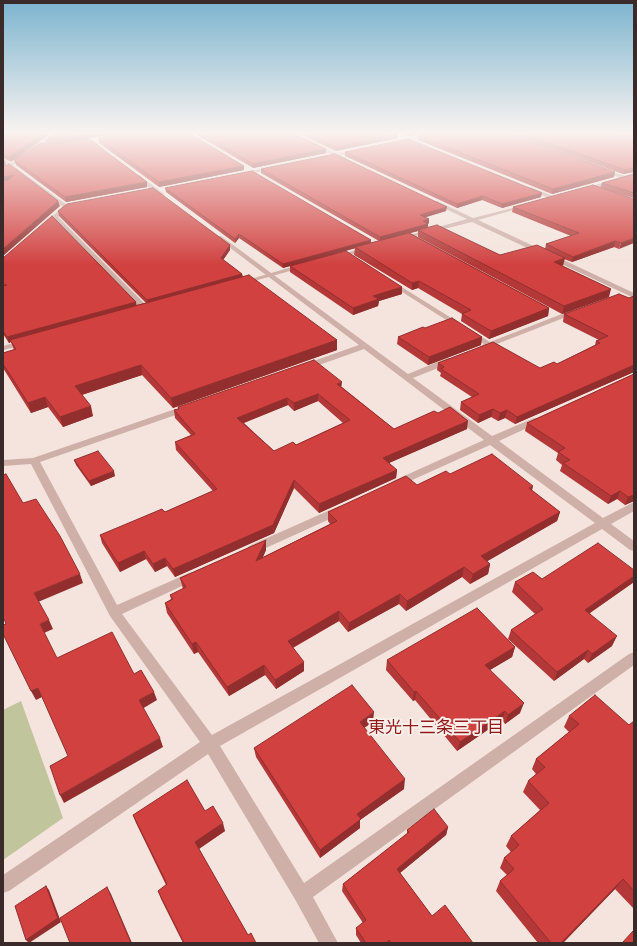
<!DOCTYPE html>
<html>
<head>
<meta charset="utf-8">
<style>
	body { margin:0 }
	#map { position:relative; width:637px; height:946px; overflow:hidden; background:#f4e4dd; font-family:"Space Grotesk",sans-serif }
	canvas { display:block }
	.frame { position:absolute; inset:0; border:4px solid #3a2a29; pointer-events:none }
</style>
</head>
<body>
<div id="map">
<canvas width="637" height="946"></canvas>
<div class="frame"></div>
</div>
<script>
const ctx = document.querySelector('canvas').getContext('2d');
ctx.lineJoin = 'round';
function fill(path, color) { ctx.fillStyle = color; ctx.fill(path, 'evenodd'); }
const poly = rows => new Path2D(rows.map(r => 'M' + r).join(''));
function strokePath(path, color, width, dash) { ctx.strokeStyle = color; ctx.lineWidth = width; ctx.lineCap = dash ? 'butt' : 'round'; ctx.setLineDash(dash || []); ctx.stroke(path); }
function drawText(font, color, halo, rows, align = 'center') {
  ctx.font = font + ' "Space Grotesk","Noto Sans JP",sans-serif'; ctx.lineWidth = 4; ctx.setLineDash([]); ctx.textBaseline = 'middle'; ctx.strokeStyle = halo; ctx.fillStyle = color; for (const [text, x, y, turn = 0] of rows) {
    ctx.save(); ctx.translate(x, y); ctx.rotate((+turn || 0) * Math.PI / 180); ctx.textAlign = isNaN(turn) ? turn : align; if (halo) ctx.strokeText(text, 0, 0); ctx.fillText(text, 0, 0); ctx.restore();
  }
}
fill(poly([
	[21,701,63,818,3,860,3,710]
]), '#c1c59b');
fill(poly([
	[437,132,448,132,397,143,395,142,437,132],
	[89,140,93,140,107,151,107,153,103,153,89,142,89,140],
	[358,149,360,151,327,158,325,157,358,149],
	[3,158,67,205,70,205,70,207,58,217,148,307,148,311,142,311,54,220,46,227,42,227,42,225,63,207,3,161,3,158],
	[274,166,276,168,240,176,237,174,274,166],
	[603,169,628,177,629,178,624,179,601,171,603,169],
	[135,175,139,175,164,194,164,196,160,196,135,177,135,175],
	[531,187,555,197,556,198,551,199,529,190,528,189,531,187],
	[217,236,221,236,408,374,447,358,453,358,453,362,413,378,492,436,534,418,540,418,542,420,540,422,499,441,603,518,634,502,634,511,611,524,634,541,634,551,630,550,602,529,220,746,304,883,629,654,634,652,634,665,313,897,338,943,319,943,296,901,208,754,9,891,3,893,3,875,200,742,110,616,31,464,3,466,3,460,33,458,184,406,190,406,191,408,190,410,40,462,117,605,189,573,193,572,197,573,199,576,197,579,122,614,212,735,595,523,490,445,401,485,393,485,392,483,393,481,484,440,364,349,308,369,302,369,302,365,359,345,217,238,217,236],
	[388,281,392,281,490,342,572,310,578,310,579,312,484,349,480,347,484,344,388,283,388,281],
	[339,506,343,507,344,510,343,513,257,552,249,552,247,549,249,546,339,506]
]), '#ceb0a8');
fill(poly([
	[56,132,62,132,3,172,3,169,56,132],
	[314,144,347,158,347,159,343,160,312,146,314,144],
	[634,173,634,177,582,192,579,190,634,173],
	[433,201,437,201,473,218,528,204,528,206,478,220,634,293,634,298,472,222,399,240,399,238,467,219,433,203,433,201],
	[368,246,371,248,370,249,337,259,334,257,368,246],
	[302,264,305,266,304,267,240,285,237,283,302,264],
	[25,340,29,342,28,344,3,350,3,346,25,340]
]), '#ceb0a8');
fill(poly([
	[3,132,11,162,3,158],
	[122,132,60,144,147,182,147,187,66,202,16,165,14,160,47,143,46,140],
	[192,132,291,132,326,153,253,168],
	[295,132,395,132,398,134,398,138,336,151],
	[399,132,428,132,409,136],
	[504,132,634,132,634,172,623,174],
	[418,136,614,177,552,194,418,140],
	[98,138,244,166,244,170,159,187,99,143],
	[345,152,541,197,502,208,482,200,457,208,345,156],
	[261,169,446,211,425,217,429,219,429,223,428,224,428,227,500,255,545,249,546,244,571,236,512,212,513,207,634,199,619,249,614,247,572,262,564,259,562,266,609,297,562,314,418,237,418,231,410,233,549,308,548,316,489,339,461,321,462,314,418,288,412,290,354,255,355,248,336,253,402,294,379,301,378,306,353,315,290,272,290,266,283,268,239,238,235,243,166,192,165,188,371,243,379,241,261,173],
	[634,174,634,198,600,188,602,183],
	[58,211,230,245,230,250,223,260,242,274,243,277,337,340,337,350,173,408,142,375,82,395,93,416,63,427,48,407,31,413,3,368,3,353,14,350,11,342,9,343,3,334,3,258,136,302,136,305,146,303,59,216],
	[634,296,634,372,515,424,505,418,498,421,491,417,478,423,460,410,461,402,472,397,440,376,441,373,437,370,438,363,540,368,557,364,595,345,596,341,599,340,563,322,564,314,629,298],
	[425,328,482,337,481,345,428,365,397,344,398,337],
	[634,374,634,501,625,505,617,499,608,504,560,471,562,465,556,460,558,453,525,431,527,423],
	[342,387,394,429,438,413,467,429,389,463,397,470,396,478,319,513,294,488,274,533,175,577,167,566,155,572,146,559,120,572,102,543,100,535,165,512,213,491,176,450,175,442,191,435,175,418,174,410,178,409,178,407],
	[318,401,343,423,296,445,274,451,244,423,288,405,294,411],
	[74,460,115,476,91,486,76,465],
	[450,474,532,491,560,512,557,521,487,561,490,564,488,574,470,584,462,577,406,611,399,604,348,632,339,621,293,648,304,671,276,689,265,675,229,696,198,652,194,654,167,613,165,603,171,599,170,595,183,589,180,578,266,540,266,550,263,557,330,524,328,521,328,512,417,485],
	[542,579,634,582,590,613,612,646,588,663,584,659,554,681,508,639,511,630,535,614,512,592,515,582],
	[515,647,512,657,490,670,520,713,505,724,502,720,457,751,415,700,413,701,386,670,387,660],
	[569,716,629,725,634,721,634,909,615,889,563,943,538,943,496,891,500,881,507,875,500,868,504,858,511,852,506,846,511,836,540,810,523,792,528,781,536,774,532,769,536,759,569,732,564,727],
	[373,722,364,728,404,789,360,820,360,828,320,858,256,757,254,748],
	[205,811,225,831,199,849,248,935,256,943,183,943,161,899,158,891,166,885,136,823,133,815],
	[448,827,446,835,400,873,432,916,473,943,361,943,356,935,356,928,363,923,342,891,343,884,407,834,407,830]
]), '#b33837');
fill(poly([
	[46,132,53,132,11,162,9,157],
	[97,132,122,132,60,144,59,139],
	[409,132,428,132,409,136],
	[398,134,398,138,336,151,336,147],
	[326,149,326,153,253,168,253,164],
	[5,160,6,165,3,168,3,162],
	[244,166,244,170,159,187,159,182],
	[634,168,634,172,623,174,625,170],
	[615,172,614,177,552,194,553,189],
	[14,175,16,180,3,182,3,177],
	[147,182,147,187,66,202,65,197],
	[542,193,541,197,502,208,502,204],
	[483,196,482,200,457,208,457,204],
	[58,201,60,206,3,256,3,249],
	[447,207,446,211,420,219,420,215],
	[429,219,429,223,422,225,423,221],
	[428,224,428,228,418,230,418,231,380,241,380,237],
	[239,234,239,238,235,243,235,239],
	[634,238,634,243,619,249,621,243],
	[371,240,371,244,283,268,283,264],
	[615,241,614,247,572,262,573,257],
	[230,245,230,250,221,263,221,258],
	[565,258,563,266,554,262],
	[242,274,243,279,148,305,147,300],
	[419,281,418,288,412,290,412,283],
	[402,287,402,294,379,301,378,306,353,315,353,308,373,296],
	[611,289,609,297,562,314,564,306],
	[136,302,137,308,10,340,11,342,9,343,7,337],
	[549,308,548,316,489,339,491,331],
	[482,337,481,345,428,365,429,357],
	[337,340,337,350,173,408,171,398],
	[141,365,142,375,78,396,75,386],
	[634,365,634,372,515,424,517,417],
	[342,382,341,390,337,384],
	[318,394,318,401,294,411,294,403],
	[45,397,48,407,31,413,28,403],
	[287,398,288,405,238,425,237,418],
	[91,406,93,416,63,427,60,417],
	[493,409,491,417,478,423,479,415],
	[507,410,505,418,498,421,500,413],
	[468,421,467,429,382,466,383,458],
	[397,470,396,478,319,513,319,504],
	[114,471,115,476,91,486,89,481],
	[294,480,294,488,274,533,175,577,173,569],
	[533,486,531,496,529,488],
	[620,491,617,499,608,504,611,496],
	[634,495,634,501,625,505,628,497],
	[560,512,557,521,479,566,481,556],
	[266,540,266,550,257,570,256,561],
	[144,551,146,559,120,572,118,563],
	[165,558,167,566,155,572,153,564],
	[490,564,488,574,470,584,473,574],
	[464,567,462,577,406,611,407,601],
	[80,574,83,583,38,602,34,593],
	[634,576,634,582,581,619,585,610],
	[400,594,399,604,348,632,349,623],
	[339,611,339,621,288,650,288,641],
	[49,620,53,629,44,633,40,624],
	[617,636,612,646,588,663,592,654],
	[196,642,198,652,194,654,192,644],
	[515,647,512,657,483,674,485,665],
	[588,650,584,659,554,681,557,672],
	[304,662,304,671,276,689,275,680],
	[264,665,265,675,229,696,227,687],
	[38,688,42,697,36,700,31,691],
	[416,691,415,700,413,701,414,692],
	[154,692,157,700,142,709,139,700],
	[524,703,520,713,505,724,508,715],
	[505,711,502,720,457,751,460,742],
	[374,712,373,722,359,731,360,722],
	[160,738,163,747,64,803,60,795],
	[405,779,404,789,360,820,360,828,320,858,320,850,357,814],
	[223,823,225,831,197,850,195,842],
	[448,827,446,835,395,877,397,869],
	[623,879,615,889,563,943,561,943],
	[46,886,49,890,61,922,29,943,26,940],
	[107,887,111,894,132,943,131,943]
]), '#922e2d');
const building = poly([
	[3,132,46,132,9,157,3,154,3,132],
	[56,132,97,132,59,139,46,140,56,132],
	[128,132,187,132,244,166,159,182,98,138,128,132],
	[199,132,291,132,326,149,253,164,199,132],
	[305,132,395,132,398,134,336,147,305,132],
	[434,132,504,132,615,172,553,189,418,136,434,132],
	[518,132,607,132,634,142,634,168,625,170,518,132],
	[621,132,634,132,634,137,621,132],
	[89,139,147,182,65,197,14,160,40,143,59,144,89,139],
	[408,139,542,193,502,204,483,196,457,204,345,152,408,139],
	[335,154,447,207,420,215,429,219,423,221,428,224,380,237,261,169,335,154],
	[9,164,58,201,3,249,3,184,14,175,3,177,3,167,9,164],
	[252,171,371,240,283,264,239,234,235,239,165,188,252,171],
	[634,174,634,193,602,183,634,174],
	[593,185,634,199,634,238,621,243,615,241,573,257,546,244,579,233,513,207,593,185],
	[153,188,230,245,221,258,242,274,147,300,58,211,67,204,153,188],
	[52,216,136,302,7,337,3,331,3,286,7,285,3,285,3,258,52,216],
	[437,225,500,255,537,245,565,258,554,262,611,289,564,306,418,230,437,225],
	[409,233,549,308,491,331,462,314,471,310,419,281,412,283,355,247,409,233],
	[346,251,402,287,373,296,379,299,353,308,290,266,346,251],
	[249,275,337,340,171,398,141,365,75,386,91,406,60,417,45,397,28,403,3,364,3,353,16,349,10,340,249,275],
	[619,294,629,298,634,296,634,365,517,417,507,410,500,413,493,409,479,415,461,402,479,394,441,369,444,367,438,363,493,342,540,368,554,362,557,364,600,343,596,341,608,336,564,314,619,294],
	[452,318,482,337,429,357,398,337,423,327,425,328,452,318],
	[314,360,342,382,337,384,394,429,434,411,438,413,450,407,468,421,383,458,397,470,319,504,294,480,273,525,173,569,165,558,153,564,144,551,118,563,100,535,162,509,165,512,217,489,175,442,195,434,174,410,179,409,178,407,314,360],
	[318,394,350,420,296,445,293,442,274,451,237,418,287,398,294,403,318,394],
	[634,374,634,495,628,497,620,491,611,496,563,463,570,460,558,452,565,448,527,423,634,374],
	[98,451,114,471,89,481,74,460,98,451],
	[492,454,533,486,529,488,560,512,481,556,490,564,473,574,464,567,407,601,400,594,349,623,339,611,288,641,304,662,275,680,264,665,227,687,196,642,192,644,165,603,173,599,170,595,186,587,180,578,266,540,256,561,337,521,328,512,406,476,417,485,446,471,450,474,492,454],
	[6,474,23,503,36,499,60,536,80,574,34,593,49,620,40,624,57,658,112,632,134,674,141,670,154,692,139,700,160,738,60,795,50,766,68,756,38,688,31,691,3,634,3,625,6,624,3,616,3,475,6,474],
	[598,543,634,570,634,576,585,610,617,636,592,654,588,650,557,672,511,630,543,609,515,582,533,572,542,579,598,543],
	[477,608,515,647,485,665,524,703,508,715,505,711,460,742,416,691,414,692,387,660,477,608],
	[352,685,374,712,360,722,405,779,357,814,361,819,320,850,254,748,352,685],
	[595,695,629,725,634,721,634,891,623,879,561,943,551,943,500,881,514,869,504,858,519,845,511,836,549,803,528,781,545,767,536,759,579,724,569,716,595,695],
	[187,780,205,811,213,806,223,823,195,842,248,935,251,933,256,943,184,943,158,891,167,884,133,815,187,780],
	[434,809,448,827,397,869,432,916,445,905,473,943,391,943,389,940,386,943,366,943,356,928,366,920,343,884,409,832,407,830,434,809],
	[46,886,58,918,26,940,15,906,46,886],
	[107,887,131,943,70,943,60,918,107,887],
	[634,930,634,943,622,943,634,930]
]);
fill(building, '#d04140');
strokePath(building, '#922e2d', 1);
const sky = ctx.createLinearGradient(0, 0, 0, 265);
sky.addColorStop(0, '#7bb4cf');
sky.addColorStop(0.5, '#faf3f0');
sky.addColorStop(1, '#faf3f000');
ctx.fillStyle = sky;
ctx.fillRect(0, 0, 637, 265);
drawText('17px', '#901a1a', '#fbefea', [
	["東光十三条三丁目",436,728]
]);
</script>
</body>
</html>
